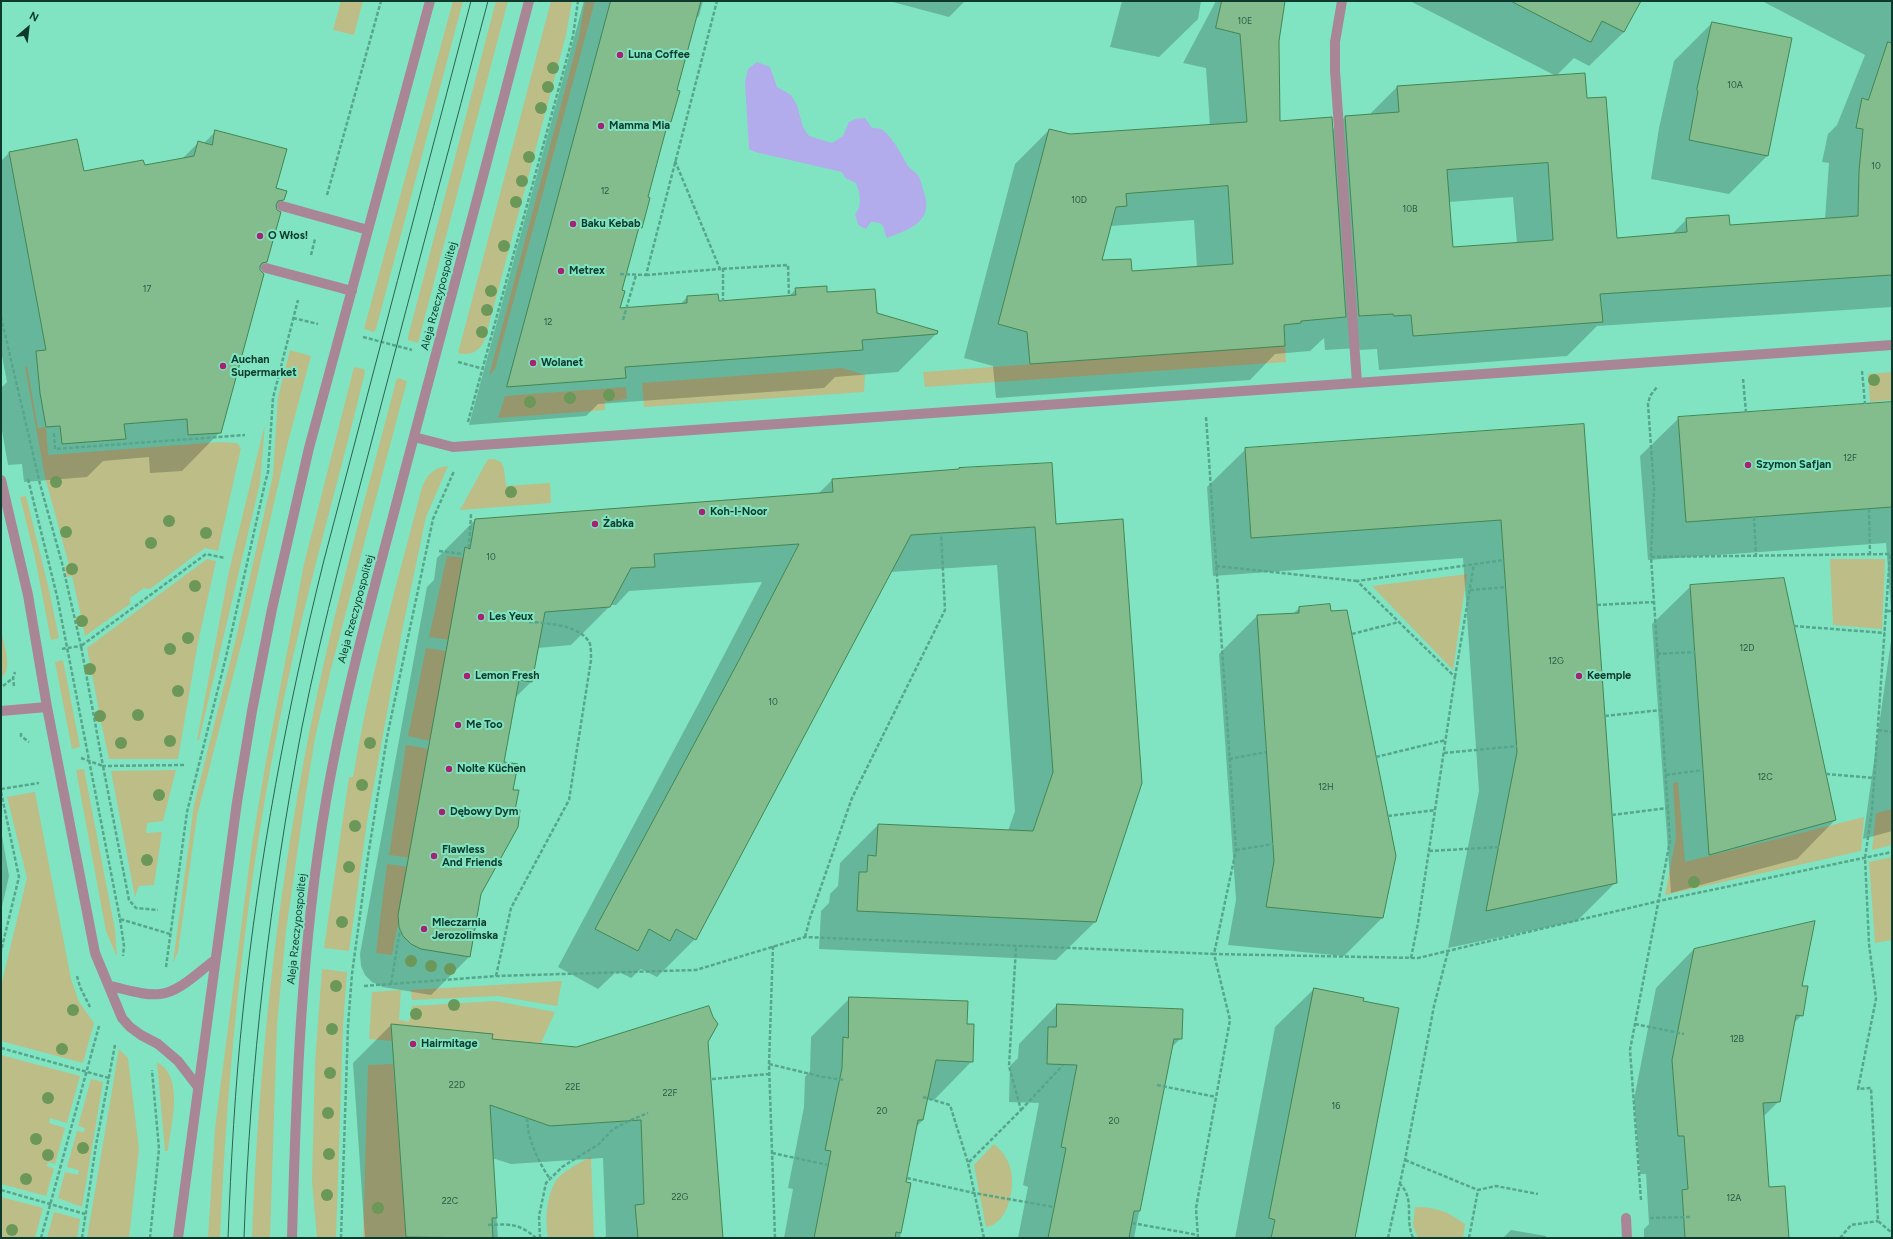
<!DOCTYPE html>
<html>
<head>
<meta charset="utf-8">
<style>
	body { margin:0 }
	#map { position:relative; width:1893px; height:1239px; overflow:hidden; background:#80e4c2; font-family:Figtree,sans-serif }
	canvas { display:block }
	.frame { position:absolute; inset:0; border:2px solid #0d3a2c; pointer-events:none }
	.north { position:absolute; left:8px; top:8px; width:40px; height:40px; -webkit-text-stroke:3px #80e4c2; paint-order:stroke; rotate:28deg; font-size:11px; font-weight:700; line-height:16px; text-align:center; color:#0d3a2c }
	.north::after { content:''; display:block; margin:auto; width:14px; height:18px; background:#0d3a2c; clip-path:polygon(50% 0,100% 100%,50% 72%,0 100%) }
</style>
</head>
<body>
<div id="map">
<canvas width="1893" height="1239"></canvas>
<div class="frame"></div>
<div class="north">N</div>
</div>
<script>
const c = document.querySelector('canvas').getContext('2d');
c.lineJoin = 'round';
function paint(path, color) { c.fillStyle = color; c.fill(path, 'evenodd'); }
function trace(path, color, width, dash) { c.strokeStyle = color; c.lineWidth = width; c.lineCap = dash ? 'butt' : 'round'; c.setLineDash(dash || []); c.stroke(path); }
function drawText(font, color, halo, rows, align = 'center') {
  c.font = font + ' Figtree,sans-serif'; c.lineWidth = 4; c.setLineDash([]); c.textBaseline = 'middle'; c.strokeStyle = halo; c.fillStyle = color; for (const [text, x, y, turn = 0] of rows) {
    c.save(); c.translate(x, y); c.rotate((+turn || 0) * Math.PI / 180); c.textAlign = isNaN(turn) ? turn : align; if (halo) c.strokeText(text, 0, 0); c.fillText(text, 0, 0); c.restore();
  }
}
paint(new Path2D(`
	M 341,1 L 363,1 L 354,35 L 333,30 Z
	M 453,1 L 463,1 L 376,329 L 374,332 L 364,329 Z
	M 496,1 L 508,1 L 418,343 L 408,340 L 408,337 Z
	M 551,1 L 572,1 L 566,35 L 485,339 C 480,352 470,356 458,353 Z
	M 585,1 L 595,1 L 495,369 L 489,376 L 579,37 Z
	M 1285,346 L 1286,362 L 925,387 L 923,372 Z
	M 290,350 L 311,356 L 288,442 L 244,634 L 197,816 L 178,952 L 173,963 L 194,805 L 237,634 L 273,475 L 278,397 Z
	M 27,366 L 38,428 L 46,427 L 48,455 L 219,442 L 237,443 L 241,448 L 218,551 L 205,548 L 150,589 L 144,588 L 130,598 L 130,604 L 85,636 L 83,627 L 78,627 L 75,617 L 81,616 L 72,576 L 67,577 L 64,567 L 69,565 L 45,477 L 25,367 Z
	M 354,367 L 364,369 L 365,372 C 339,481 307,588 284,698 C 247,877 228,1056 220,1238 L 208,1238 L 215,1128 L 252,844 L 266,761 L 304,564 Z
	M 842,368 L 865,375 L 864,392 L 644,407 L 642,383 Z
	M 1892,372 L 1892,400 L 1870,402 L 1868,374 Z
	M 398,378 L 407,381 L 331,669 L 315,738 L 304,806 L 286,931 L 277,1025 L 270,1238 L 252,1238 C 259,1055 279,874 317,695 C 339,589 369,486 396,381 Z
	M 626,387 L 627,399 L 605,402 L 605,410 L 498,418 L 505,396 Z
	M 265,424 L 260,483 L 199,740 L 197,740 L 229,571 Z
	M 488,459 L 494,459 L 501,462 L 504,469 L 506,486 L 550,483 L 551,503 L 460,510 Z
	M 448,466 L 426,517 L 402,631 L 367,822 L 349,951 L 324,948 L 349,777 L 353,777 C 369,679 397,584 422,487 C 427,475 434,467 448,466 Z
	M 26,496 L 49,590 L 59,638 L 51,640 L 35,558 L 20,497 Z
	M 447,556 L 464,558 L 449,640 L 429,637 Z
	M 207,559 L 216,561 L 198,642 L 178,759 L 109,759 L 101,722 L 96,722 L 94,712 L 99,711 L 92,674 L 87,675 L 85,665 L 90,664 L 87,648 Z
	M 1830,559 L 1885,559 L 1882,629 L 1833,625 Z
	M 1467,574 L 1453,670 L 1372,586 Z
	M 1,629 C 3,643 14,669 1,678 Z
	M 426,648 L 447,651 L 431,741 L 408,736 Z
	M 63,660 L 80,747 L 72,749 L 55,662 Z
	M 406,745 L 429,749 L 410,858 L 389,855 Z
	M 84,769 L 115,930 L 117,957 L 106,931 L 76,770 Z
	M 176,770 L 163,821 L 147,823 L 146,833 L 162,832 L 154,885 L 139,886 L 135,897 L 111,771 Z
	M 1678,782 L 1685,862 L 1864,817 L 1861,851 L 1665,895 L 1676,837 L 1673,783 Z
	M 35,792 L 71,979 L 79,1002 L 94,1023 L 83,1063 L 1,1041 L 1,986 L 27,878 L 7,797 Z
	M 1892,809 L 1892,845 L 1872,850 L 1876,813 Z
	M 1892,857 L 1892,940 L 1875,943 L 1869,862 Z
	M 387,864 L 409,867 L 392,955 L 376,953 Z
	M 322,969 L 347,972 L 343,1025 L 336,1238 L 317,1238 L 312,1181 L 315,1063 Z
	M 562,981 L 557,1006 L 498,996 L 412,1000 L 411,990 Z
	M 401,990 L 399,1020 L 409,1022 L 412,1006 L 495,1001 L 555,1012 L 541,1043 L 492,1039 L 492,1034 L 391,1024 L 392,1041 L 369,1039 L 372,992 Z
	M 119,1049 L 128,1058 L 139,1149 L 129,1238 L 87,1238 Z
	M 1,1055 L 80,1076 L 67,1123 L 50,1118 L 49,1123 L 65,1128 L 55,1164 L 48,1162 L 47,1166 L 54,1169 L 46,1196 L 1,1184 Z
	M 157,1062 C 185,1077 171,1125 168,1151 L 165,1151 Z
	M 393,1064 L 406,1238 L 363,1238 L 368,1065 Z
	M 91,1079 L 103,1082 L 82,1207 L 58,1198 L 65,1172 L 78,1175 L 79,1170 L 67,1167 L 77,1131 L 84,1132 L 85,1128 L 78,1126 Z
	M 994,1144 C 1002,1151 1007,1157 1010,1167 C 1016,1185 1009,1224 986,1227 L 974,1165 Z
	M 591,1157 L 594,1238 L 548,1238 C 545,1220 546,1199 555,1182 C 561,1172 581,1162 591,1157 Z
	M 1,1197 L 43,1208 L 35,1238 L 1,1238 Z
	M 1415,1207 C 1437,1207 1448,1212 1465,1224 L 1463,1238 L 1418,1238 L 1413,1226 Z
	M 54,1212 L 80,1219 L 77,1238 L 47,1238 Z`), '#bcbd87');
paint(new Path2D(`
	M 757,62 L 770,67 L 777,87 L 791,95 L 797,105 L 803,127 L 809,136 L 832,143 L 843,136 L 849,122 L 855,119 L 865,118 L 872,128 C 874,128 879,128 881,129 C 892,135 902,156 908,166 C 911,170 915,171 917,174 C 921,178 922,187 924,192 C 934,222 910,229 887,238 C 882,227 886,222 871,222 L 866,229 L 858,225 L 855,214 C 863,206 860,193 856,183 L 845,178 L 842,172 L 755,152 L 749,149 L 745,82 L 748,69 Z`), '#b3acec');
paint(new Path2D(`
	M 584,1 L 703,1 L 699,16 L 695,19 L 676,91 L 670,122 L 666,126 L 646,197 L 641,227 L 636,232 L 620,291 L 619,309 L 680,305 L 687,297 L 718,302 L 788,297 L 796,289 L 827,294 L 876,314 L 936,334 L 898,372 L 835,377 L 824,388 L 598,404 L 586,416 L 469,425 Z
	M 889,1 L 965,1 L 949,17 Z
	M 1122,1 L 1201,1 L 1198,19 L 1159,57 L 1110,47 Z
	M 1216,1 L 1284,1 L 1278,41 L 1279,122 L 1332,130 L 1345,117 L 1369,115 L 1397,87 L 1556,76 L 1410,1 L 1640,1 L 1624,32 L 1589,66 L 1574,58 L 1556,76 L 1586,99 L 1616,239 L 1671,235 L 1687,219 L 1729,226 L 1825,219 L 1829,163 L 1822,162 L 1828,134 L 1837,125 L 1865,55 L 1762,1 L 1892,1 L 1892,307 L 1597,326 L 1567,356 L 1379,370 L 1377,349 L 1360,350 L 1359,348 L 1325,350 L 1324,338 L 1310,351 L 1275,354 L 1250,380 L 996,398 L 993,366 L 964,358 L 1015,164 L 1049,130 L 1070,135 L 1210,126 L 1206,68 L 1183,63 ZM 1513,197 L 1517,244 L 1452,249 L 1449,202 ZM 1194,220 L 1197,267 L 1131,272 L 1101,262 L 1110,226 Z
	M 1712,23 L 1767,156 L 1729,194 L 1651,179 L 1659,128 L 1674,61 Z
	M 216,131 L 275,189 L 283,199 L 275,207 L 266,261 L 259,269 L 220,432 L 182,471 L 150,473 L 149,457 L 103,461 L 87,477 L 24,482 L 22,464 L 8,465 L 1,425 L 1,388 L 7,382 L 1,351 L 1,161 L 9,153 L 77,140 L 83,172 L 144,167 L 181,160 L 199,142 L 204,143 Z
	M 1892,403 L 1892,622 L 1886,543 L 1648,560 L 1640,456 L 1679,418 Z
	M 1583,425 L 1616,882 L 1577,921 L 1448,948 L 1479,791 L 1463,558 L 1213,576 L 1207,487 L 1246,449 Z
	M 958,471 L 1056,525 L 1095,922 L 1056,960 L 819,949 L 821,911 L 829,903 L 830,894 L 838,886 L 840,863 L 878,825 L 1008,831 L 1015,811 L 997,565 L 890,572 L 695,939 L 657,977 L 641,969 L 631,978 L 617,971 L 598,989 L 558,967 L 700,701 L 762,582 L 629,591 L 616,605 L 611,605 L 571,645 L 538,648 L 531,682 L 514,699 L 502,763 L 512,790 L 480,894 L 469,957 L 431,995 L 383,987 L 372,982 L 365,975 L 361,966 L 360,954 L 427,587 L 434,580 L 437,558 L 475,520 L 818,494 L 832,480 Z
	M 1691,586 L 1835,820 L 1797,859 L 1671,893 L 1652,624 Z
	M 1299,608 L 1395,856 L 1382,918 L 1344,956 L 1228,945 L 1236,900 L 1219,654 L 1257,616 L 1293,614 Z
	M 1892,634 L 1892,831 L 1863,839 Z
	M 1,830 L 9,876 L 1,911 Z
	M 1892,948 L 1892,967 L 1891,949 Z
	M 1694,949 L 1801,987 L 1802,1015 L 1794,1023 L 1779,1101 L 1763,1117 L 1768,1188 L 1788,1238 L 1644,1238 L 1644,1229 L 1649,1224 L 1646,1174 L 1640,1174 L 1634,1099 L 1656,988 Z
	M 1314,989 L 1354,1238 L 1235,1238 L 1275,1027 Z
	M 850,998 L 966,1025 L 972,1061 L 934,1100 L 927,1099 L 923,1120 L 916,1127 L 905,1183 L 910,1184 L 900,1238 L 784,1238 L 793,1189 L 788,1188 L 804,1107 L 805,1077 L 810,1071 L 811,1037 Z
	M 1057,1005 L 1182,1010 L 1181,1038 L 1171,1048 L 1134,1238 L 1018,1238 L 1028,1187 L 1023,1185 L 1039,1103 L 1009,1102 L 1010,1066 L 1018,1058 L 1019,1044 Z
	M 391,1025 L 491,1040 L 576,1048 L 707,1042 L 722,1238 L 604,1238 L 606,1236 L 603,1158 L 511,1164 L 492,1158 L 498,1238 L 365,1238 L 353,1063 Z
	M 1511,1230 L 1546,1236 L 1546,1238 L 1503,1238 Z`), '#0003');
const building = new Path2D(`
	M 611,1 L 701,1 L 677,90 L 680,91 L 671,122 L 668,122 L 648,197 L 650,198 L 642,228 L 639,227 L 622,290 L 625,291 L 620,308 L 687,303 L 687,296 L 718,294 L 719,301 L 796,295 L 795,288 L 827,286 L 827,292 L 875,289 L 877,313 L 938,331 L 937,334 L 862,340 L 863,350 L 625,367 L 626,378 L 507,387 Z
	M 1222,1 L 1285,1 L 1279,41 L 1280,121 L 1332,117 L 1346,317 L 1301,321 L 1301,323 L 1284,325 L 1285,346 L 1030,364 L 1027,332 L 998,324 L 1049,129 L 1070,134 L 1247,122 L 1240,34 L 1216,28 ZM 1228,186 L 1233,264 L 1132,271 L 1131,259 L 1102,260 L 1116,207 L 1127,206 L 1126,194 Z
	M 1511,1 L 1641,1 L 1624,32 L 1602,21 L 1591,42 Z
	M 1712,22 L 1792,38 L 1768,156 L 1689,140 L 1698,91 L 1697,90 Z
	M 1888,42 L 1892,43 L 1892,275 L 1600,294 L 1603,322 L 1413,336 L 1411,315 L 1394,316 L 1393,314 L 1359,316 L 1345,116 L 1399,112 L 1397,86 L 1585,73 L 1587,98 L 1606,97 L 1617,238 L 1687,232 L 1686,218 L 1729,215 L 1730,225 L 1858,216 L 1859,171 L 1863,129 L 1856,128 L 1862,98 L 1868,100 ZM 1548,163 L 1553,240 L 1453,247 L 1447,170 Z
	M 215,130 L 287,149 L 276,188 L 287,191 L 284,200 L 278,201 L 276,205 L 277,210 L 281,212 L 267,262 L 262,263 L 260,266 L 260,270 L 264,274 L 221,433 L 188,435 L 187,419 L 124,424 L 126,439 L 62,444 L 60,426 L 46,427 L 40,393 L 36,351 L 46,350 L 9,152 L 77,139 L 84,171 L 143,160 L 145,165 L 194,156 L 198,141 L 212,145 Z
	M 1892,402 L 1892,507 L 1686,522 L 1678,417 Z
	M 1584,424 L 1617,883 L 1486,911 L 1517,752 L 1501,520 L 1251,538 L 1245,448 Z
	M 1052,463 L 1056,524 L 1123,519 L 1142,783 L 1096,922 L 857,911 L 859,872 L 867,872 L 868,855 L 876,856 L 878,824 L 1033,831 L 1053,772 L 1035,527 L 911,535 L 696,940 L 676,929 L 670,941 L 649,929 L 638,951 L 595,929 L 738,662 L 799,544 L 654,554 L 655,567 L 631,568 L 610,607 L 545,612 L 532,682 L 519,680 L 504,762 L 518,764 L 513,790 L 519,790 L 515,810 L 520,810 L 518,827 L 481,894 L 470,957 L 421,949 L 411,944 L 403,936 L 399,927 L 398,915 L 465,547 L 470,549 L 475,519 L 833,492 L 832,479 L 959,469 L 959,468 Z
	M 1784,578 L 1836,820 L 1709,855 L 1690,585 Z
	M 1330,604 L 1331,611 L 1347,610 L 1396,856 L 1383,918 L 1266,907 L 1274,861 L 1257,615 L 1299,613 L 1299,607 Z
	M 1815,921 L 1802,986 L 1808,986 L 1803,1016 L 1796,1015 L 1780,1102 L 1763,1103 L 1769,1187 L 1785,1186 L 1789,1238 L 1685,1238 L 1682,1190 L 1688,1189 L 1684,1136 L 1678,1136 L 1672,1060 L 1694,949 Z
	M 1314,988 L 1364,998 L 1363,1001 L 1399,1008 L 1355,1238 L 1271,1238 L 1275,1220 L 1269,1218 Z
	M 849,997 L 968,1001 L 967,1024 L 974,1024 L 973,1062 L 936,1060 L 923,1120 L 918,1120 L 906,1182 L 911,1183 L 901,1233 L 896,1232 L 895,1238 L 814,1238 L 831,1151 L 825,1150 L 842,1068 L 843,1037 L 848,1038 Z
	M 1057,1004 L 1183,1009 L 1182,1039 L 1174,1039 L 1140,1211 L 1134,1211 L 1129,1238 L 1048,1238 L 1066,1148 L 1061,1147 L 1077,1065 L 1047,1064 L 1048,1027 L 1056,1027 Z
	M 709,1006 L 713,1017 L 718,1024 L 708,1042 L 723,1238 L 638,1238 L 635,1205 L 644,1204 L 641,1120 L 550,1126 L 490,1105 L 497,1218 L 492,1218 L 493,1238 L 406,1237 L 391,1024 L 493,1034 L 492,1039 L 576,1047 Z`);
paint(building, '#83bc8d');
trace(building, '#428651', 1);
trace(new Path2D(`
	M 675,161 L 720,269 L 788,265 L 789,296
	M 327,195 L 381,1
	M 311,255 L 315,239
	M 723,268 L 723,301
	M 620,274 L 646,275 L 717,1
	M 646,275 L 720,269
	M 1,317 L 40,484 L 62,563 L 81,646 L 61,649
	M 293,318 L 318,324
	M 623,320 L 636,275
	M 363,337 L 412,350
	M 458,362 L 484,369
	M 1862,371 L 1865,404
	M 1743,379 L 1746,412
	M 468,422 L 573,36 L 578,1
	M 54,433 L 55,449 L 245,435
	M 28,479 L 57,596 L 120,919 L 170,934
	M 1869,509 L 1870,555
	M 1754,517 L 1756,555
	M 469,548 L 471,514
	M 439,551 L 463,554
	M 1651,557 L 1890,554 L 1872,810 L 1865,858 L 1869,944 L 1876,999 L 1858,1089 L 1871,1088 L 1878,1221 L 1892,1233
	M 1216,566 L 1357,581
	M 1470,590 L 1506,587
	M 1597,605 L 1654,602
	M 1887,611 L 1892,611
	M 1794,626 L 1885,633
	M 1352,634 L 1399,622
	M 1657,654 L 1695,652
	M 1455,677 L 1474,564
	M 3,686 L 13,678
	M 14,686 L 13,678 L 15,672
	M 1605,716 L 1661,710
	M 1878,730 L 1892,732
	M 21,733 L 21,736 L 29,742
	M 1444,753 L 1517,746
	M 1376,757 L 1446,740
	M 81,758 L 103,766 L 129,900 L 136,908 L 158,910
	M 1229,759 L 1266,752
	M 184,765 L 103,766 L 81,646 L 206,554 L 225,558
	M 1826,774 L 1874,778
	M 1666,775 L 1703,770
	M 1,789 L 39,783
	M 1,792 L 19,877 L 1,951
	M 1612,815 L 1668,808
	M 1388,816 L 1435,810
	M 1236,850 L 1273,844
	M 1429,851 L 1499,847
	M 120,919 L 124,946 L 123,956
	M 805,937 L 810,918 L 852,798 L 945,610 L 941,533
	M 773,946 L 769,1064 L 775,1238
	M 1411,958 L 1418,923 L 1455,677 L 1357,581 L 1504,560
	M 166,967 L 187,812 L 226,657 L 265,483 L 268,472 L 273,398 L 298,300
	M 77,976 L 80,987 L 90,1007
	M 496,976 L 511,908 L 569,800 L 591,660 C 591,655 591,648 590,644 C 582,625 547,623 529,622
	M 391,984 L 400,930
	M 364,986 L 496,976 L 696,970 L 805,937 L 1214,954 L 1236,850 L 1206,417
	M 1635,1024 L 1684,1034
	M 1,1048 L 109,1078
	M 769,1064 L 823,1077 L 845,1080
	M 712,1079 L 769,1074
	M 1157,1085 L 1216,1097
	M 923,1097 L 950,1105 L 968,1163
	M 1021,1110 L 1063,1065
	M 527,1118 C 528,1141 538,1161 550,1179
	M 772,1153 L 828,1165
	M 1405,1160 L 1478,1190 L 1496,1186 L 1538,1194
	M 907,1178 L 974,1193 L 1054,1207
	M 1399,1183 C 1416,1199 1404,1217 1413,1238
	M 1,1190 L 85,1214
	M 1641,1200 L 1630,1050 L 1670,841 L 1651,557 L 1654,489 L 1648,404 L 1650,396 L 1657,387
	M 1650,1218 L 1690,1217
	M 1132,1223 L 1198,1235
	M 488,1225 C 510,1224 519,1223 536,1238
	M 41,1238 L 99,1026
	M 82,1238 L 96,1145 L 115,1045
	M 150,1238 L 159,1149 L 152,1070
	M 341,1238 L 348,1026 L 352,974 L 368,856 L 387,737 L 433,519 L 454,471
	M 540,1238 L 539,1216 L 546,1183 L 562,1167 L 599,1144 L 613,1129 L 633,1119 L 648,1113
	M 984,1238 L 968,1163 L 1021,1110 L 1009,1066 L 1016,947
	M 1198,1238 L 1196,1208 L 1230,1020 L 1214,954 L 1418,958 L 1659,901 L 1892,852
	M 1388,1238 L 1405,1160 L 1434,1006 L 1448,951
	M 1469,1238 L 1478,1190
	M 1840,1238 L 1851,1225 L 1878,1221`), '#56a68c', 2.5, [4, 2]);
trace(new Path2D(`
	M 1342,1 L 1335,42 L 1335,71 L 1357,383
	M 282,206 L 368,230
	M 266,268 L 352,291
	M 414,437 L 453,447 L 1892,345
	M 1,480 L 28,595 L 47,707 L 95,953 L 122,1018 L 130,1027 L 141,1035 L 158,1044 L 178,1061 L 198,1087
	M 1,711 L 47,707
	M 110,986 C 125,989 144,996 160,994 C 180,992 199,971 215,960
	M 1626,1218 L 1627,1238
	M 178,1238 L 237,802 L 252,711 L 272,609 L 309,448 L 430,1
	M 292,1238 C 296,1092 301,946 326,801 C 345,690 376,583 404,474 C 446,316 488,159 529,1`), '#a98696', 10);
trace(new Path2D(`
	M 228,1238 C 231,1162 235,1087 243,1011 C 259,859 287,709 324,560 L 471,1
	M 244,1238 C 250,1066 270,896 302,727 C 323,621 352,517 379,413 C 415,275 452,138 488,1`), '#296351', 1);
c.fillStyle = '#6b9758';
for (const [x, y] of [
	[553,68],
	[548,87],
	[541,108],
	[529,157],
	[522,181],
	[516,202],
	[504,246],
	[491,291],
	[487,310],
	[482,332],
	[1874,380],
	[609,395],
	[570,398],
	[530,402],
	[56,482],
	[511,492],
	[169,521],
	[66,532],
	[206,533],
	[151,543],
	[72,569],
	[195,586],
	[82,621],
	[188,638],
	[170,649],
	[90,669],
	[178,691],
	[138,715],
	[100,716],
	[170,741],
	[121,743],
	[370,743],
	[362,785],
	[159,795],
	[355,826],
	[147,860],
	[349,867],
	[1694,882],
	[342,922],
	[411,961],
	[431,966],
	[450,969],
	[336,986],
	[454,1005],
	[73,1010],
	[416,1014],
	[332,1029],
	[62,1049],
	[330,1073],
	[48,1098],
	[328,1113],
	[36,1139],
	[83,1148],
	[329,1154],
	[48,1155],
	[26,1179],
	[327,1195],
	[378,1208],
	[12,1230]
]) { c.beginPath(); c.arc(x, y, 6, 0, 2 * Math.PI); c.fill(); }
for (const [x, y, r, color] of [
	[620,55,4,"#a52372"],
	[601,126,4,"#a52372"],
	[573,224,4,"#a52372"],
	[260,236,4,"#a52372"],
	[561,271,4,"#a52372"],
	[533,363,4,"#a52372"],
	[223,366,4,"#a52372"],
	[1748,465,4,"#a52372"],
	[702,512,4,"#a52372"],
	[595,524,4,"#a52372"],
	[481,617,4,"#a52372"],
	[467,676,4,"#a52372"],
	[1579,676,4,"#a52372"],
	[458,725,4,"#a52372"],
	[449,769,4,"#a52372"],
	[442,812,4,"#a52372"],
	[434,856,4,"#a52372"],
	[424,929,4,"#a52372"],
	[413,1044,4,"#a52372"]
]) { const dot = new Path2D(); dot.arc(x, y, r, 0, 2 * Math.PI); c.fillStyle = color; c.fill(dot); trace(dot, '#80e4c2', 1.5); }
drawText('9px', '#2a5a44', null, [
	["10E",1245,21],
	["10A",1735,85],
	["10",1876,166],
	["12",605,191],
	["10D",1079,200],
	["10B",1410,209],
	["17",147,289],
	["12",548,322],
	["12F",1850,458],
	["10",491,557],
	["12D",1747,648],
	["12G",1556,661],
	["10",773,702],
	["12C",1765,777],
	["12H",1326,787],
	["12B",1737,1039],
	["22D",457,1085],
	["22E",573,1087],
	["22F",670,1093],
	["16",1336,1106],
	["20",882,1111],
	["20",1114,1121],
	["22G",680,1197],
	["12A",1734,1198],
	["22C",450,1201]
]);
drawText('bold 11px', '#0d3a2c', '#80e4c2', [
	["Luna Coffee",628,55],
	["Mamma Mia",609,126],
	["Baku Kebab",581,224],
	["O Włos!",268,236],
	["Metrex",569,271],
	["Auchan",231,360],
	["Supermarket",231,373],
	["Wolanet",541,363],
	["Szymon Safjan",1756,465],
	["Koh-I-Noor",710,512],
	["Żabka",603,524],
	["Les Yeux",489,617],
	["Lemon Fresh",475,676],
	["Keemple",1587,676],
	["Me Too",466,725],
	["Nolte Küchen",457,769],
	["Dębowy Dym",450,812],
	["Flawless",442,850],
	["And Friends",442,863],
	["Mleczarnia",432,923],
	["Jerozolimska",432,936],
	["Hairmitage",421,1044]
], 'left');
drawText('11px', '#0d3a2c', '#80e4c2', [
	["Aleja Rzeczypospolitej",439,296,-75],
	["Aleja Rzeczypospolitej",356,609,-75],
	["Aleja Rzeczypospolitej",297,929,-84]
]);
</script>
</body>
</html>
